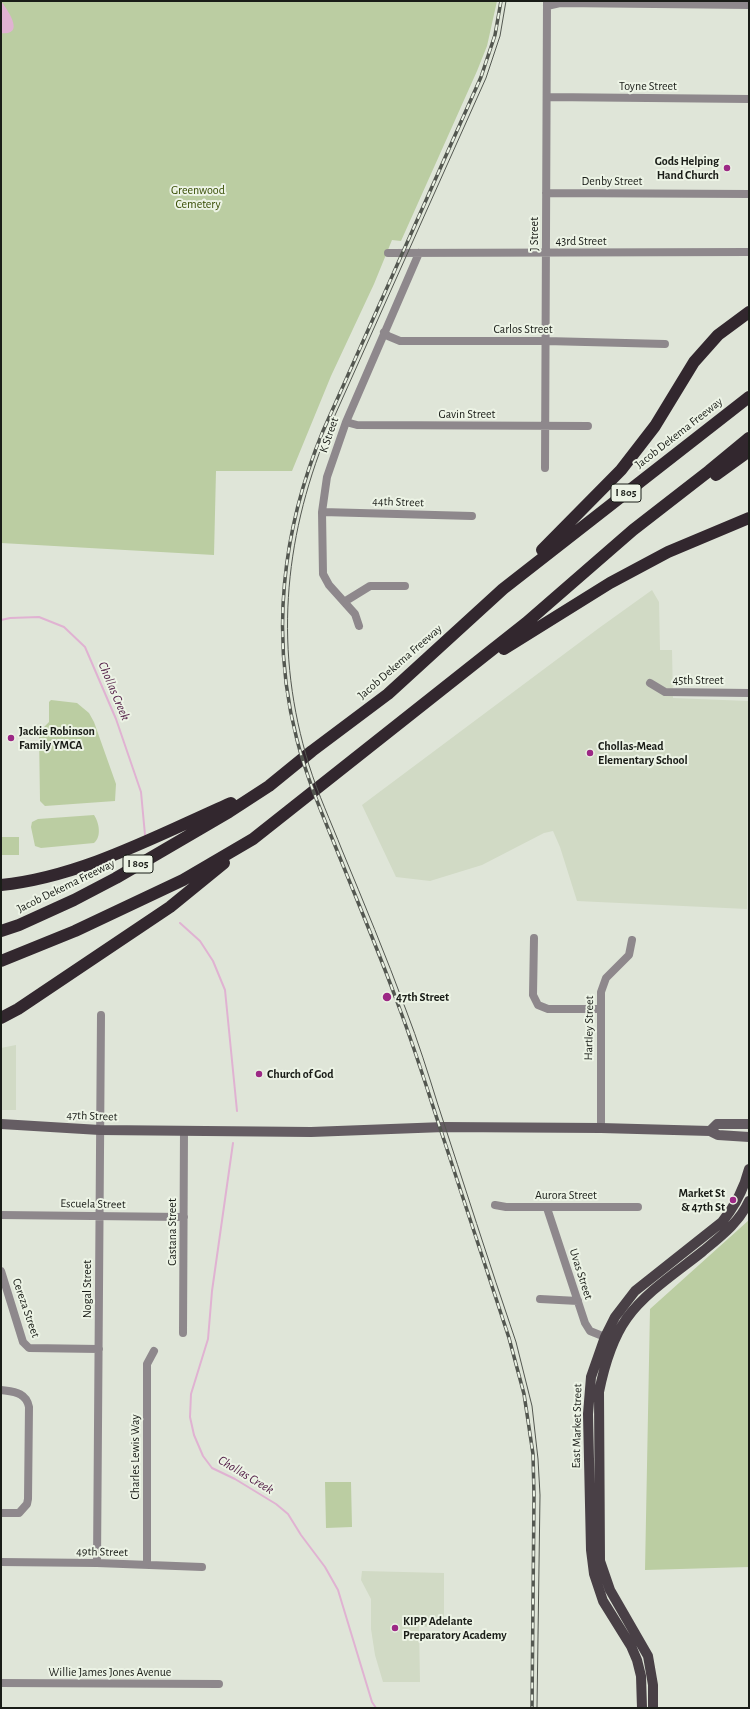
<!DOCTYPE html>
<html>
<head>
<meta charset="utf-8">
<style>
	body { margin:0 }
	#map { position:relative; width:750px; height:1709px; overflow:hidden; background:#dfe5d8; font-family:"Alegreya Sans",sans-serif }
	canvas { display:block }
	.frame { position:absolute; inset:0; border:2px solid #191c17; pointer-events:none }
</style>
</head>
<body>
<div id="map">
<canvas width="750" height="1709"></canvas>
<div class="frame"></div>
</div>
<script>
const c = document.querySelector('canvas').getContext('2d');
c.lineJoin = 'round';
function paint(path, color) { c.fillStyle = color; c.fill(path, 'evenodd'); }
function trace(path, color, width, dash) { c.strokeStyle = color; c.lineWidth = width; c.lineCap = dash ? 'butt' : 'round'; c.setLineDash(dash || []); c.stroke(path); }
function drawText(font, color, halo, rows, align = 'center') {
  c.font = font + ' "Alegreya Sans",sans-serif'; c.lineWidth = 4; c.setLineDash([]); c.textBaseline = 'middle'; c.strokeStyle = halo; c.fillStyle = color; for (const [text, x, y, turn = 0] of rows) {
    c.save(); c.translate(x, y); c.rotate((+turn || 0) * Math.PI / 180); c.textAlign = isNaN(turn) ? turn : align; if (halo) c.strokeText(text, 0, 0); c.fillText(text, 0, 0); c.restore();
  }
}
paint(new Path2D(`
	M 652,590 L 659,602 L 660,650 L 672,650 L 673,698 L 748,701 L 747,909 L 577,901 L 560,847 L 553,831 L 544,833 L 482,865 L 430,881 L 396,877 L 362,805 L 599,628 Z
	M 16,1045 L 16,1110 L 1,1110 L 1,1048 Z
	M 362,1571 L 444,1573 L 444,1626 L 419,1627 L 420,1682 L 383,1682 L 375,1655 L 371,1629 L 371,1599 L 361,1580 Z`), '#d1dac5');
paint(new Path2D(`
	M 1,1 L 497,1 L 487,46 L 477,71 L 401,241 L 392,240 L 374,284 L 331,376 L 292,471 L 216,471 L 214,555 L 1,543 Z
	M 51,700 L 77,703 L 89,713 L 94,722 L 116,784 L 115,801 L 45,806 L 40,801 L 39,732 L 49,722 L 49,702 Z
	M 94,815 C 99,822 102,837 94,843 L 41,848 L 35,846 L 31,827 L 32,822 L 38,819 Z
	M 1,837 L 19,837 L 19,855 L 1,855 Z
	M 749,1220 L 749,1567 L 645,1570 L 650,1309 Z
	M 325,1482 L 351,1482 L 352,1527 L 326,1528 Z`), '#bbcda2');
paint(new Path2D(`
	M 1,1 C 6,8 27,36 1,33 Z`), '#e0b2d2');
trace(new Path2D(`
	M 1,620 L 10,618 L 39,617 L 64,627 L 85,647 L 116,719 L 141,792 L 145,835
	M 180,923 L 200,941 L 213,961 L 225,990 L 237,1111
	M 233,1143 L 212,1291 L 208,1339 L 191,1394 L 190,1417 L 194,1435 L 203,1456 L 212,1468 L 235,1479 L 276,1504 L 288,1514 L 301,1535 L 325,1567 L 338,1590 L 372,1702 L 376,1708`), '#e0b2d2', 2);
trace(new Path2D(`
	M 547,6 L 560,3 L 749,5
	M 547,97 L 749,99
	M 546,193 L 749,194
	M 388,253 L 749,252
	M 384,332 L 388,336 L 400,341 L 546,341 L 665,344
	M 346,422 L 357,425 L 588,426
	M 545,468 L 547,1
	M 322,512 L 472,516
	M 344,602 L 370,586 L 405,586
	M 359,626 L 355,614 L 329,585 L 323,574 L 322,512 L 327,477 L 346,422 L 419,253
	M 650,683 L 665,692 L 749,693
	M 534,938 L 533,995 L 538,1005 L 548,1009 L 600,1009
	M 601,1128 L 601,992 L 606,978 L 629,955 L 632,940
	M 495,1205 L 506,1207 L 638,1207
	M 547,1208 L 585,1323 L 590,1331 L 605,1337
	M 1,1215 L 184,1217
	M 1,1271 L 23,1342 L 29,1348 L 99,1349
	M 540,1299 L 578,1301
	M 183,1333 L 184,1130
	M 1,1390 C 14,1392 26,1392 29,1407 L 28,1499 L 27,1504 L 19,1513 L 1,1513
	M 1,1562 L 97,1563 L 202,1567
	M 97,1563 L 101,1015
	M 147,1565 L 147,1364 L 154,1351
	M 1,1683 L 219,1684`), '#8e888c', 8);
trace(new Path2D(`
	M 1,1124 L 100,1130 L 311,1132 L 444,1127 L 601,1128 L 710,1131 L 718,1135 L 749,1137
	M 710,1131 L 717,1124 L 749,1124`), '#655d63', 10);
trace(new Path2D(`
	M 642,1708 L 641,1676 L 637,1660 L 631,1646 L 603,1601 L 594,1574 L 591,1550 L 588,1414 L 591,1377 L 605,1337 L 615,1317 L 635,1291 L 722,1222 C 735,1206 744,1189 749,1169
	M 653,1708 L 653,1685 L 648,1656 L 610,1590 L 600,1561 L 599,1392 C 604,1367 612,1339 627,1318 C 646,1292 677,1272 702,1252 C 720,1237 739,1223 749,1201`), '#494046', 10);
trace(new Path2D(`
	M 716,475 L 749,451
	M 542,550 L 621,470 L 655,426 L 694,362 L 718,335 L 749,312
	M 504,649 L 610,583 L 668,552 L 749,518
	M 1,885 C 81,877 158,835 231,803
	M 1,931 L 19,925 L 74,900 L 116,878 L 229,812 L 269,786 L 312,751 L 388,694 L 503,589 L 749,397
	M 1,961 L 75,931 L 183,880 L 253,839 L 526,623 L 633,530 L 709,471 L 749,438
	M 1,1018 L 18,1009 L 170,907 L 224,863`), '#32272e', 12);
trace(new Path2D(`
	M 506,1 L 500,36 L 486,78 L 327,433 C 283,542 274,652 309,765 C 318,794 331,822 342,850 C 364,903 386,956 406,1010 C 418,1041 428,1073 438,1105 C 464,1184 489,1263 516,1342 L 532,1406 L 538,1459 L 540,1495 L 537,1708`), '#535750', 1);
const rail = new Path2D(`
	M 501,1 L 495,35 L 481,77 L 323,431 C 282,530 270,636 297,740 C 306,775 320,809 334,843 C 356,898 379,952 399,1007 C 416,1052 430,1098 445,1143 C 466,1208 488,1273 509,1338 L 524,1394 L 533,1454 L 534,1496 L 532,1708`);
trace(rail, '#535750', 3.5);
trace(rail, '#ecf3e5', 2, [6]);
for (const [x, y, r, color] of [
	[727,168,4,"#9c2885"],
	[11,738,4,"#9c2885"],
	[590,753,4,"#9c2885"],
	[387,997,5,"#9c2885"],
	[259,1074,4,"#9c2885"],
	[733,1200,4,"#9c2885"],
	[395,1628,4,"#9c2885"]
]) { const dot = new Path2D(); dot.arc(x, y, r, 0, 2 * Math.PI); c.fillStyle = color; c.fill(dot); trace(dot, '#ecf3e5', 1.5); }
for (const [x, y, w] of [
	[626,493,30],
	[138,864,30]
]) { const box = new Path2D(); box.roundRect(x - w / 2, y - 9, w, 18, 3); c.fillStyle = '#ecf3e5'; c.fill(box); trace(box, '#191c17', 1); }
drawText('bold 11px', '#191c17', null, [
	["I 805",626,493],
	["I 805",138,864]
]);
drawText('12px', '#191c17', '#ecf3e5', [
	["Toyne Street",648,86],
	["Denby Street",612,181],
	["J Street",534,234,-90],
	["43rd Street",581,241],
	["Carlos Street",523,329],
	["Gavin Street",467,414],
	["Jacob Dekema Freeway",679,433,-38],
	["K Street",329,435,-71],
	["44th Street",398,502,2],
	["Jacob Dekema Freeway",400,662,-41],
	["45th Street",698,680],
	["Jacob Dekema Freeway",66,886,-26],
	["Hartley Street",589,1028,-89],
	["47th Street",92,1116,2],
	["Aurora Street",566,1195],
	["Escuela Street",93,1204,1],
	["Castana Street",172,1232,-90],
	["Uvas Street",581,1274,72],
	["Nogal Street",87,1289,-90],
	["Cereza Street",26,1308,71],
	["East Market Street",577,1426,-89],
	["Charles Lewis Way",135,1457,-90],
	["49th Street",102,1552,1],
	["Willie James Jones Avenue",110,1672]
]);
drawText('bold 12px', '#191c17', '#ecf3e5', [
	["Gods Helping",719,161,"right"],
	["Hand Church",719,175,"right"],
	["Jackie Robinson",19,731],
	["Family YMCA",19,745],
	["Chollas-Mead",598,746],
	["Elementary School",598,760],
	["47th Street",396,997],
	["Church of God",267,1074],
	["Market St",725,1193,"right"],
	["& 47th St",725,1207,"right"],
	["KIPP Adelante",403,1621],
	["Preparatory Academy",403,1635]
], 'left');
drawText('12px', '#354b00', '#ecf3e5', [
	["Greenwood",198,190],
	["Cemetery",198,204]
]);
drawText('italic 13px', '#511b45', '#ecf3e5', [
	["Chollas Creek",114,691,67],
	["Chollas Creek",246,1475,31]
]);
</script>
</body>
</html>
